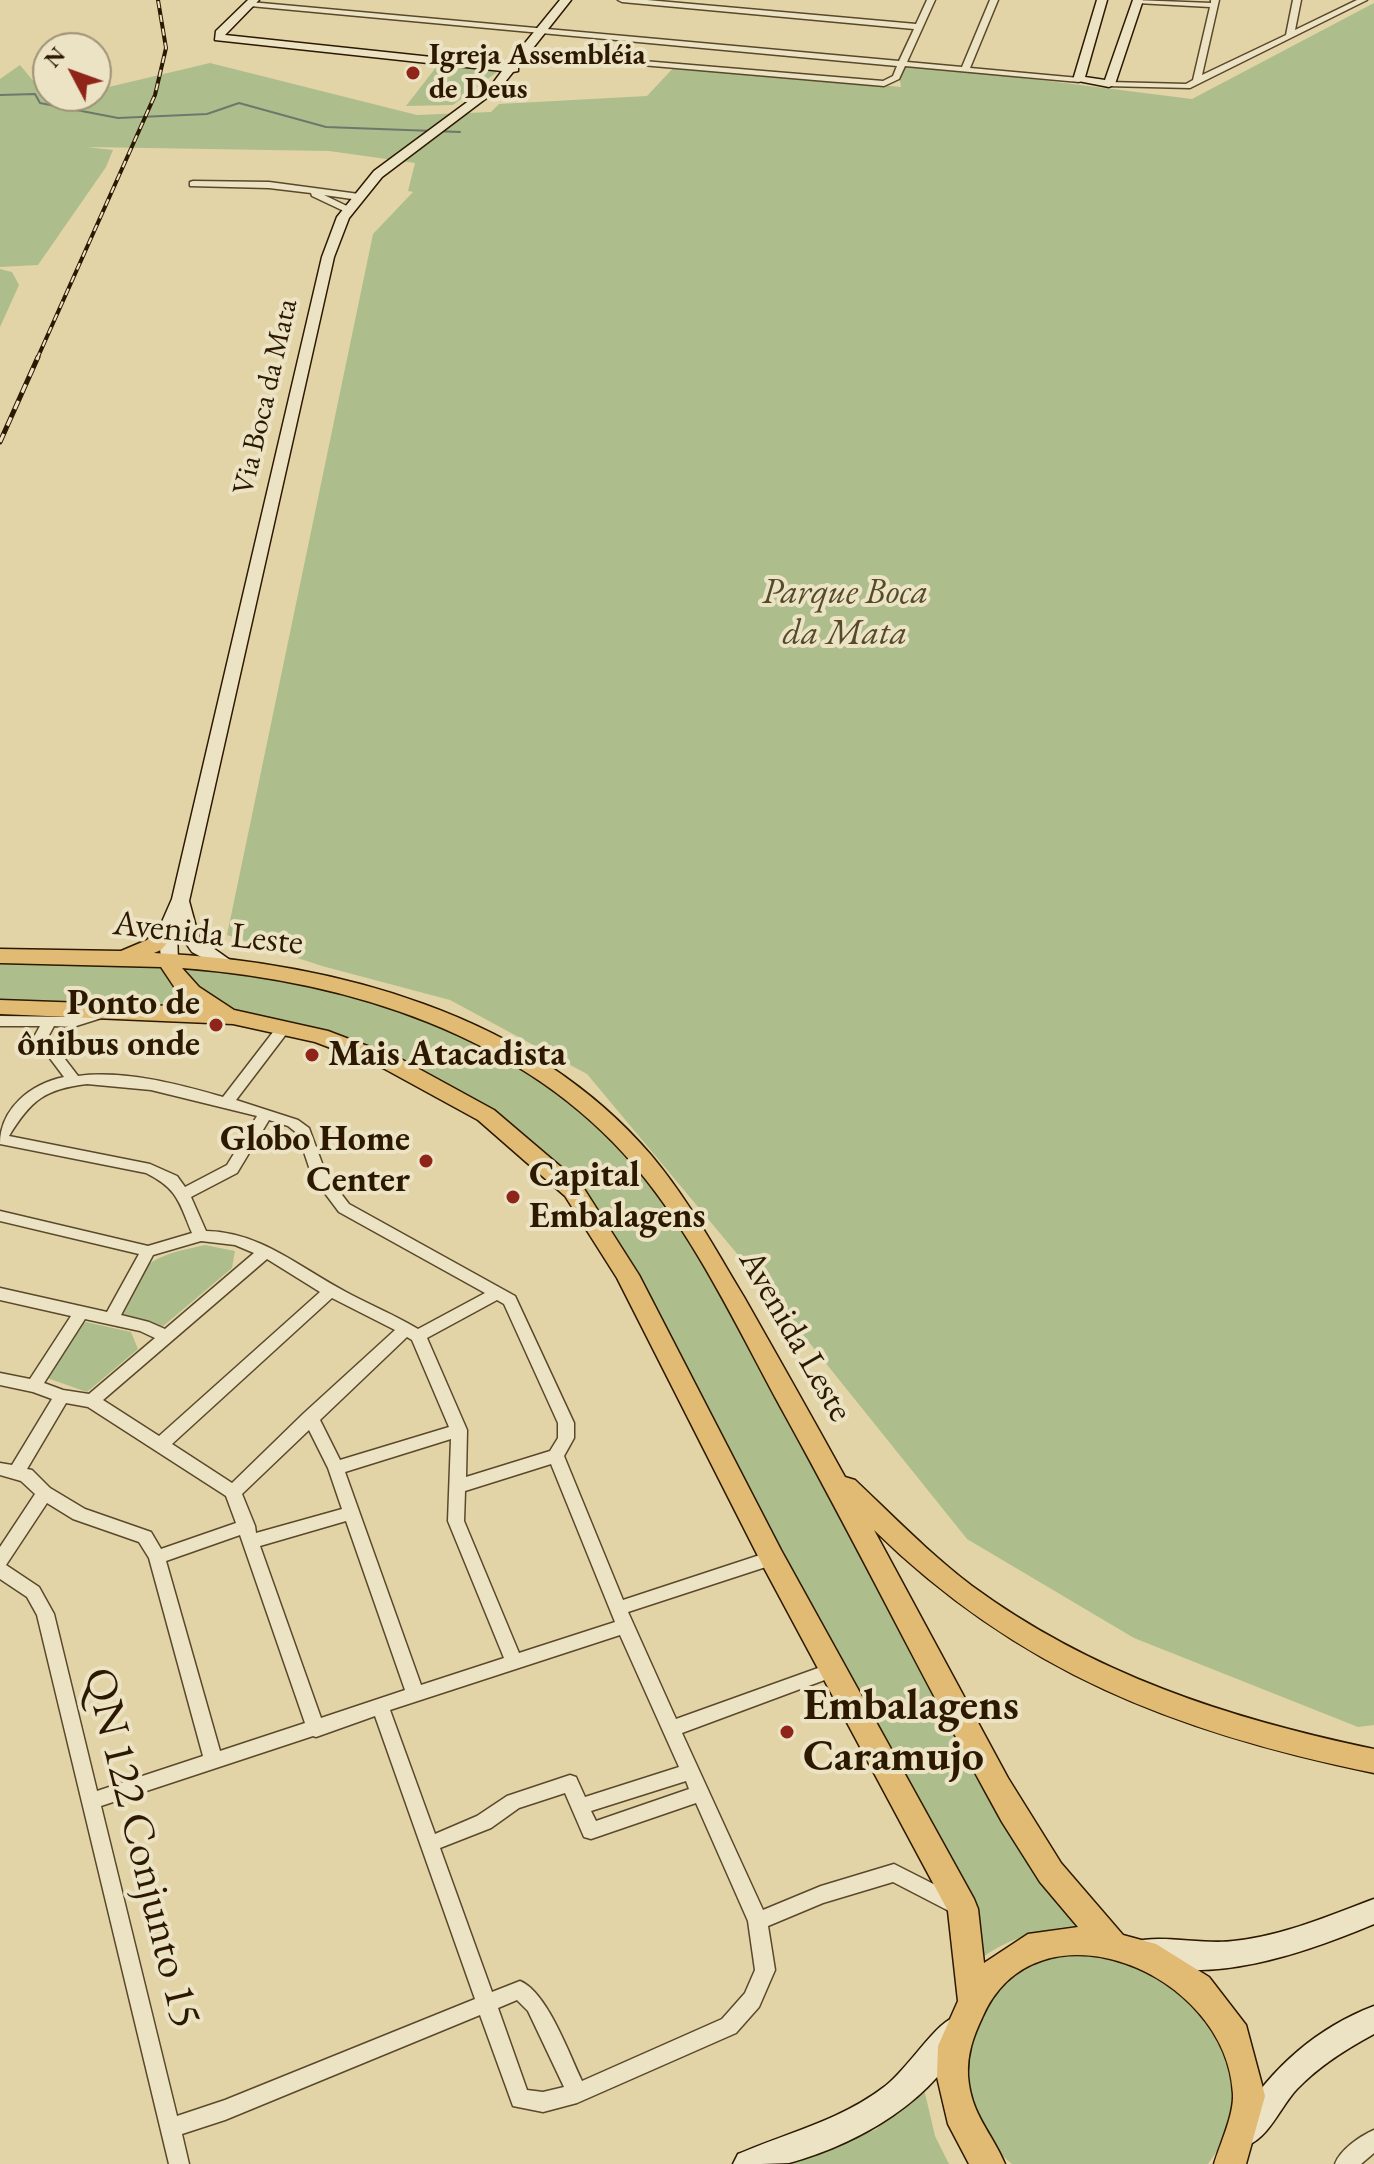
<!DOCTYPE html>
<html>
<head>
<meta charset="utf-8">
<style>
	body { margin:0 }
	#map { position:relative; width:1374px; height:2164px; overflow:hidden; background:#e2d4a6; font-family:"EB Garamond",serif }
	canvas { display:block }
	.north { position:absolute; left:32px; top:32px; width:80px; height:80px; box-sizing:border-box; background:#ece3c5; border:2px solid #a09276; border-radius:50%; rotate:311deg; font-size:22px; font-weight:700; line-height:32px; text-align:center; color:#2d1900 }
	.north::after { content:''; display:block; margin:auto; width:28px; height:36px; background:#8f2418; clip-path:polygon(50% 0,100% 100%,50% 72%,0 100%) }
</style>
</head>
<body>
<div id="map">
<canvas width="1374" height="2164"></canvas>
<div class="north">N</div>
</div>
<script>
const c = document.querySelector('canvas').getContext('2d');
c.lineJoin = 'round';
function paint(path, color) { c.fillStyle = color; c.fill(path, 'evenodd'); }
function trace(path, color, width, dash) { c.strokeStyle = color; c.lineWidth = width; c.lineCap = dash ? 'butt' : 'round'; c.setLineDash(dash || []); c.stroke(path); }
function drawText(font, color, halo, rows, align = 'center') {
  c.font = font + ' "EB Garamond",serif'; c.lineWidth = 8; c.setLineDash([]); c.textBaseline = 'middle'; c.strokeStyle = halo; c.fillStyle = color; for (const [text, x, y, turn = 0] of rows) {
    c.save(); c.translate(x, y); c.rotate((+turn || 0) * Math.PI / 180); c.textAlign = isNaN(turn) ? turn : align; if (halo) c.strokeText(text, 0, 0); c.fillText(text, 0, 0); c.restore();
  }
}
paint(new Path2D(`
	M 1374,3 L 1374,1725 L 1358,1727 L 1134,1638 L 967,1539 L 759,1280 L 587,1074 L 450,1000 L 322,966 L 227,935 L 373,234 L 413,192 L 408,191 L 415,163 L 329,151 L 87,147 L 113,150 L 106,167 L 38,265 L 0,267 L 0,79 L 20,65 L 50,101 L 96,96 L 96,90 L 210,63 L 417,115 L 491,112 L 499,104 L 647,96 L 676,65 L 901,87 L 897,62 L 1192,99 Z
	M 437,66 L 497,72 L 453,105 L 406,106 Z
	M 0,269 L 12,272 L 19,285 L 0,327 Z
	M 0,955 L 169,962 L 228,1021 L 0,1006 Z
	M 171,963 L 228,966 L 418,1008 L 600,1114 L 684,1218 L 1077,1925 C 1037,1931 1005,1938 974,1964 L 964,1932 L 628,1275 L 532,1144 L 352,1049 L 231,1021 Z
	M 205,1245 L 235,1251 L 232,1268 L 161,1328 L 121,1313 C 137,1260 155,1256 205,1245 Z
	M 86,1322 L 131,1332 L 138,1349 L 87,1392 L 47,1378 L 75,1328 Z
	M 1094,1952 C 1107,1955 1123,1957 1136,1962 C 1200,1987 1256,2068 1225,2137 C 1220,2147 1214,2155 1208,2164 L 1012,2164 C 955,2117 952,2013 1017,1972 C 1041,1957 1066,1955 1094,1952 Z
	M 924,2089 L 935,2136 L 949,2164 L 788,2164 L 875,2130 Z`), '#adbe8c');
trace(new Path2D(`
	M 0,95 L 35,94 L 40,103 L 118,118 L 207,114 L 239,103 L 326,127 L 460,132`), '#6f776c', 2);
const street = new Path2D(`
	M 618,0 L 647,0 L 916,24 L 927,0 L 935,0 L 907,62 L 962,67 L 990,0 L 998,0 L 970,68 L 1079,78 L 1083,80 L 1079,82 L 905,66 L 899,79 L 884,86 L 526,55 L 523,55 L 523,51 L 883,81 L 893,76 L 897,66 L 250,6 L 246,4 L 250,2 L 899,61 L 914,29 L 622,2 Z
	M 1134,0 L 1211,3 L 1211,0 L 1219,0 L 1202,75 L 1286,35 L 1293,0 L 1301,0 L 1295,30 L 1357,0 L 1367,0 L 1190,88 L 1106,86 L 1105,84 L 1109,82 L 1186,84 L 1193,80 L 1210,7 L 1137,3 Z
	M 193,181 L 269,182 L 359,194 L 363,197 L 359,200 L 324,195 L 351,208 L 351,212 L 348,213 L 312,196 L 311,193 L 269,188 L 190,186 L 190,182 Z
	M 106,1008 L 113,1012 L 111,1015 L 73,1027 L 54,1026 L 48,1037 L 78,1076 C 125,1070 178,1084 223,1097 L 280,1023 L 290,1023 L 292,1026 L 290,1029 L 236,1100 L 298,1120 L 309,1128 L 326,1174 L 349,1204 L 515,1296 L 574,1423 L 574,1438 L 564,1456 L 623,1600 L 772,1551 L 778,1553 L 780,1558 L 778,1563 L 628,1612 L 676,1719 L 832,1663 L 838,1665 L 841,1670 L 838,1675 L 682,1733 L 763,1910 L 821,1886 L 894,1864 L 963,1899 L 965,1905 L 963,1911 L 956,1914 L 949,1911 L 893,1882 L 823,1903 L 768,1926 L 775,1970 L 759,2007 L 736,2033 L 577,2103 L 543,2112 L 513,2106 L 480,2015 L 225,2120 L 182,2134 L 189,2164 L 169,2164 L 37,1615 L 27,1597 L 0,1579 L 0,1547 L 35,1494 L 21,1481 L 0,1475 L 0,1463 L 12,1465 L 52,1399 L 33,1392 L 0,1385 L 0,1373 L 30,1379 L 71,1316 L 0,1300 L 0,1288 L 107,1312 L 139,1254 L 0,1221 L 0,1211 L 148,1246 L 192,1233 C 179,1202 178,1189 146,1173 L 0,1144 C 0,1109 30,1084 64,1077 L 34,1037 L 40,1026 L 0,1026 L 0,1016 L 73,1017 ZM 87,1084 L 151,1090 L 257,1116 L 227,1165 L 185,1187 L 177,1176 L 150,1164 L 9,1136 C 31,1100 45,1089 87,1084 ZM 269,1120 L 288,1126 L 298,1134 L 312,1176 L 339,1212 L 485,1293 L 418,1329 C 395,1315 370,1305 346,1292 C 300,1268 261,1232 206,1231 L 191,1197 L 237,1173 ZM 201,1241 L 235,1245 L 254,1253 L 165,1329 L 149,1322 L 121,1315 L 153,1255 ZM 267,1259 L 320,1292 L 159,1436 L 103,1400 ZM 332,1298 L 395,1330 L 304,1413 L 232,1483 L 172,1444 ZM 497,1300 L 504,1304 L 558,1423 L 558,1438 L 550,1451 L 466,1477 L 467,1430 L 427,1338 ZM 85,1319 L 140,1331 L 155,1338 L 89,1394 L 63,1390 L 44,1383 ZM 407,1337 L 412,1340 L 449,1427 L 340,1460 L 320,1420 ZM 66,1403 L 88,1407 L 226,1496 L 236,1523 L 161,1549 L 151,1532 L 85,1509 L 50,1488 L 32,1470 L 27,1469 ZM 309,1430 L 328,1468 L 342,1509 L 256,1533 L 255,1526 L 242,1494 ZM 451,1439 L 448,1521 L 504,1658 L 421,1685 L 345,1472 ZM 551,1464 L 615,1622 L 519,1653 L 464,1521 L 465,1491 ZM 47,1503 L 73,1519 L 139,1542 L 149,1558 L 203,1756 L 97,1791 L 54,1614 L 39,1587 L 6,1565 ZM 346,1521 L 405,1690 L 321,1718 L 260,1546 ZM 240,1535 L 305,1723 L 220,1751 L 166,1561 ZM 620,1635 L 679,1767 L 585,1797 L 576,1777 L 570,1775 L 507,1796 L 477,1816 L 435,1834 L 390,1710 ZM 375,1716 L 475,1999 L 225,2100 L 177,2116 L 101,1806 L 313,1736 L 316,1737 ZM 686,1781 L 689,1789 L 596,1821 L 591,1811 ZM 565,1793 L 584,1837 L 591,1839 L 696,1803 L 748,1921 L 755,1970 L 745,1993 L 722,2019 L 582,2081 C 569,2054 547,1992 520,1981 L 492,1992 L 440,1848 L 491,1828 L 519,1808 ZM 517,2000 L 528,2011 L 564,2087 L 543,2092 L 527,2090 L 498,2008 Z
	M 1374,2130 L 1374,2153 L 1361,2164 L 1335,2164 C 1340,2150 1360,2136 1374,2130 Z`);
const secondary = new Path2D(`
	M 248,0 L 259,0 L 225,35 L 507,65 L 560,0 L 571,0 L 518,67 L 518,71 L 513,72 L 501,87 L 382,177 L 349,218 L 334,257 L 189,901 L 199,938 L 237,965 L 227,971 L 192,952 L 177,930 L 178,962 L 176,966 L 162,966 L 158,931 L 172,899 L 322,257 L 337,217 L 374,171 L 493,83 L 502,71 L 215,40 L 216,31 Z
	M 1097,0 L 1107,0 L 1085,77 L 1105,80 L 1133,0 L 1143,0 L 1115,84 L 1109,87 L 1073,80 Z
	M 1374,1899 L 1374,1924 C 1307,1952 1208,1988 1135,1960 L 1131,1951 L 1135,1942 C 1157,1934 1205,1945 1233,1941 C 1283,1936 1328,1916 1374,1899 Z
	M 1374,2006 L 1374,2034 C 1346,2049 1319,2066 1297,2089 C 1281,2106 1269,2137 1248,2145 L 1238,2141 L 1234,2131 L 1238,2121 C 1271,2069 1316,2028 1374,2006 Z
	M 953,2018 L 963,2021 L 967,2031 C 937,2100 858,2144 789,2163 C 772,2164 751,2164 733,2164 L 738,2154 C 787,2133 841,2120 884,2087 C 907,2070 934,2025 953,2018 Z`);
const primary = new Path2D(`
	M 167,924 L 177,931 L 161,950 L 154,953 C 333,962 530,1013 651,1155 C 688,1199 715,1249 744,1297 C 778,1357 812,1417 845,1477 L 855,1480 C 893,1516 930,1554 972,1586 C 1092,1674 1229,1719 1374,1749 L 1374,1773 C 1178,1733 1019,1672 874,1530 L 1008,1778 L 1061,1863 L 1123,1935 L 1156,1944 L 1209,1977 L 1246,2025 L 1265,2096 L 1246,2164 L 1214,2164 C 1220,2144 1234,2115 1233,2094 C 1227,1971 1035,1894 982,2018 C 973,2037 967,2054 968,2076 C 971,2115 991,2131 1005,2164 L 969,2164 L 948,2124 L 937,2077 L 938,2046 L 958,2001 L 948,1911 L 763,1566 L 617,1278 L 565,1196 L 478,1120 L 383,1068 L 315,1042 L 233,1024 L 0,1014 L 0,1000 L 198,1007 L 177,991 L 161,967 L 0,963 L 0,949 L 121,951 L 147,940 L 160,926 ZM 182,968 C 348,981 522,1034 634,1165 C 695,1237 737,1327 781,1408 C 857,1545 926,1685 1002,1822 L 1040,1882 L 1078,1927 L 1028,1934 L 984,1963 L 978,1909 L 974,1899 L 781,1550 L 639,1275 L 581,1184 L 494,1110 L 399,1058 L 328,1031 L 234,1010 L 199,987 Z`);
trace(street, '#5a482a', 3);
trace(secondary, '#2d1900', 3);
trace(primary, '#2d1900', 3);
paint(street, '#ece3c5');
paint(secondary, '#ece3c5');
paint(primary, '#e1ba73');
const railFar1 = new Path2D(`
	M 37,359 L 155,95 L 166,48 L 158,0`);
const rail = new Path2D(`
	M 0,442 L 38,357`);
trace(railFar1, '#2d1900', 4);
trace(rail, '#2d1900', 5);
trace(railFar1, '#ece3c5', 2, [7]);
trace(rail, '#ece3c5', 3, [9]);
for (const [x, y, r, color] of [
	[413,73,8,"#8f2418"],
	[216,1025,8,"#8f2418"],
	[312,1055,8,"#8f2418"],
	[426,1161,8,"#8f2418"],
	[513,1197,8,"#8f2418"],
	[787,1732,8,"#8f2418"]
]) { const dot = new Path2D(); dot.arc(x, y, r, 0, 2 * Math.PI); c.fillStyle = color; c.fill(dot); trace(dot, '#ece3c5', 3); }
drawText('bold 30px', '#2d1900', '#ece3c5', [
	["Igreja Assembléia",429,56],
	["de Deus",429,90]
], 'left');
drawText('30px', '#2d1900', '#ece3c5', [
	["Via Boca da Mata",266,397,-77]
]);
drawText('italic 36px', '#534b2a', '#ece3c5', [
	["Parque Boca",845,593],
	["da Mata",845,634]
]);
drawText('36px', '#2d1900', '#ece3c5', [
	["Avenida Leste",208,934,6],
	["Avenida Leste",795,1336,60]
]);
drawText('bold 36px', '#2d1900', '#ece3c5', [
	["Ponto de",200,1004],
	["ônibus onde",200,1045],
	["Mais Atacadista",328,1055,"left"],
	["Globo Home",410,1140],
	["Center",410,1181],
	["Capital",529,1176,"left"],
	["Embalagens",529,1217,"left"]
], 'right');
drawText('bold 44px', '#2d1900', '#ece3c5', [
	["Embalagens",803,1707],
	["Caramujo",803,1758]
], 'left');
drawText('44px', '#2d1900', '#ece3c5', [
	["QN 122 Conjunto 15",141,1848,76]
]);
</script>
</body>
</html>
